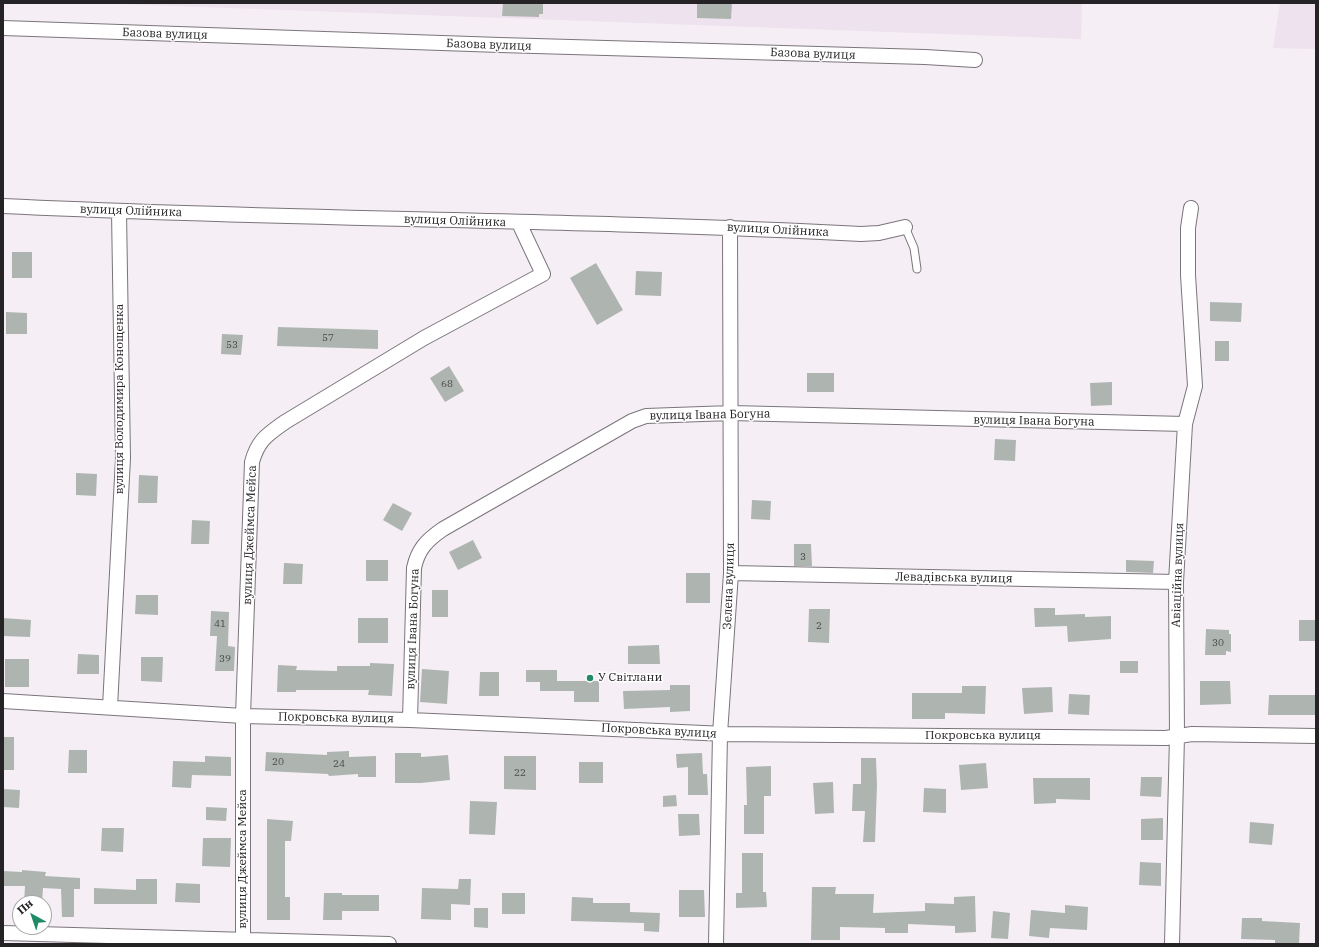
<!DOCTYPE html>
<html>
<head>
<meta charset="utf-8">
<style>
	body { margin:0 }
	#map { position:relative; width:1319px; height:947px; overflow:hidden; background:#f5eff5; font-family:"IBM Plex Serif",serif }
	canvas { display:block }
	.frame { position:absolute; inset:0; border:4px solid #262326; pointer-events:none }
	.north { position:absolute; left:12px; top:895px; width:40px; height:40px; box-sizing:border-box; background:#fff; border:1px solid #a8a7a8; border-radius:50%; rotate:320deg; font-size:11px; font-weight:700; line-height:16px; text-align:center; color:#262326 }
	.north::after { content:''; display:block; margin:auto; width:14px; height:18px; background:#218a66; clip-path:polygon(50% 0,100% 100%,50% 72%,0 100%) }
</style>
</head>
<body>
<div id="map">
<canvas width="1319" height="947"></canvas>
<div class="frame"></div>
<div class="north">Пн</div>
</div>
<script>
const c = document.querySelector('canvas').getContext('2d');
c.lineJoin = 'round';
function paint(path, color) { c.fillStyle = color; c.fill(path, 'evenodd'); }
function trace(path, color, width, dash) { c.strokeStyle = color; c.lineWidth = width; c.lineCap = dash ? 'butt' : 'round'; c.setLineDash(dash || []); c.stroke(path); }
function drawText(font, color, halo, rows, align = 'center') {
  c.font = font + ' "IBM Plex Serif",serif'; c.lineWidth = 3; c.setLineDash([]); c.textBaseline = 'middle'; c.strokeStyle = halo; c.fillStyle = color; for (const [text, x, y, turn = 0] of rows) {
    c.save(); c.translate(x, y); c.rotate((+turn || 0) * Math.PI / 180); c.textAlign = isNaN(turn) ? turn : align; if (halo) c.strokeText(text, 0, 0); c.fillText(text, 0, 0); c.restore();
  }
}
paint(new Path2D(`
	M 91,3 L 1082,3 L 1081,39 Z
	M 1280,3 L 1316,3 L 1316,49 L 1273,48 Z`), '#ede2ed');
paint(new Path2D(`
	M 503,3 L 543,3 L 543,14 L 539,14 L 539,17 L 502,16 Z
	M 697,3 L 732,3 L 731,19 L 697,18 Z
	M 12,252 L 32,252 L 32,278 L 12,278 Z
	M 596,263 L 623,310 L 597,325 L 570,278 Z
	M 636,271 L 662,272 L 661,296 L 635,295 Z
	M 1210,302 L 1242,303 L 1241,322 L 1210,321 Z
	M 6,312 L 27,313 L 27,334 L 6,334 Z
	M 278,327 L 378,330 L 378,349 L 277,346 Z
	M 222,334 L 243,335 L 241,355 L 221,354 Z
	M 1215,341 L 1229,341 L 1229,361 L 1215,361 Z
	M 449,366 L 464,391 L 445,402 L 430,378 Z
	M 807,373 L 834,373 L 834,392 L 807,392 Z
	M 1112,382 L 1112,405 L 1091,406 L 1090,383 Z
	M 995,439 L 1016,440 L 1015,461 L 994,460 Z
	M 76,473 L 97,474 L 96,496 L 76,495 Z
	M 139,475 L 158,476 L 157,503 L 138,503 Z
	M 752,500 L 771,501 L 770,520 L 751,519 Z
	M 393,503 L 412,513 L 402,531 L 383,520 Z
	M 192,520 L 210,521 L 209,544 L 191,544 Z
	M 473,540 L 482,558 L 458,570 L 449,552 Z
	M 794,544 L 811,544 L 812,566 L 794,566 Z
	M 366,560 L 388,560 L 388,581 L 366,581 Z
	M 1126,560 L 1154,561 L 1153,573 L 1126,572 Z
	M 284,563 L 303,564 L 302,584 L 283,584 Z
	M 686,573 L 710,573 L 710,603 L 686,603 Z
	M 432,590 L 448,590 L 448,617 L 432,617 Z
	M 136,595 L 158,595 L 158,615 L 135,614 Z
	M 1034,608 L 1055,608 L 1055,615 L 1085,614 L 1085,617 L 1111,616 L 1111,639 L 1068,642 L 1067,626 L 1035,627 Z
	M 809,609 L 830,609 L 829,643 L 808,642 Z
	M 211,611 L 229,612 L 228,646 L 235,647 L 234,671 L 215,671 L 217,636 L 210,636 Z
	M 3,618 L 31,620 L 30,637 L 3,636 Z
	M 358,618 L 388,618 L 388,643 L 358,643 Z
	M 1299,620 L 1316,620 L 1316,641 L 1299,641 Z
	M 1206,629 L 1229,630 L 1229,634 L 1231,634 L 1231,652 L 1226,651 L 1226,655 L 1205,655 Z
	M 659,645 L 660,664 L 628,664 L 628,646 Z
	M 78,654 L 99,655 L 99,674 L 77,674 Z
	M 141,657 L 163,657 L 162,682 L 141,681 Z
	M 5,659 L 29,659 L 29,687 L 5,687 Z
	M 1120,661 L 1138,661 L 1138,673 L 1120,673 Z
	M 370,663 L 394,664 L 392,696 L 368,695 L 369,690 L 296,690 L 296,692 L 277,692 L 278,665 L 297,666 L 296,670 L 337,671 L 337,666 L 370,666 Z
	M 422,669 L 449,671 L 447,704 L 420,702 Z
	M 526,670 L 557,670 L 557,681 L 599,681 L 599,702 L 574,702 L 574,691 L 540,691 L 540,682 L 526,682 Z
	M 480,672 L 499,672 L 499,696 L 479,696 Z
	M 1200,681 L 1230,681 L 1231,704 L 1200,705 Z
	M 670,685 L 690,685 L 690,711 L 670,712 L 670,707 L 624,709 L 623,691 L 670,690 Z
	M 962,686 L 986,686 L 985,714 L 945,713 L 945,719 L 912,719 L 912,693 L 962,693 Z
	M 1052,687 L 1053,712 L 1024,714 L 1022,688 Z
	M 1069,694 L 1090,695 L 1089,715 L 1068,714 Z
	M 1269,695 L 1316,695 L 1316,715 L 1268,715 Z
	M 3,737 L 14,737 L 14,770 L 3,770 Z
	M 69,750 L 87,750 L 87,773 L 68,773 Z
	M 349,751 L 349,757 L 376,756 L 376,777 L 358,777 L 358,774 L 329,776 L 328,774 L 265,771 L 266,752 L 327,755 L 327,752 Z
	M 395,753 L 421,753 L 421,757 L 448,755 L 450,780 L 421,783 L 395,783 Z
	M 702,753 L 703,774 L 707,774 L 708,795 L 688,795 L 688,767 L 677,768 L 676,754 Z
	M 205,756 L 231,757 L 231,776 L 192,775 L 191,788 L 172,787 L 173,761 L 205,762 Z
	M 504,756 L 536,756 L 536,790 L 504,789 Z
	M 861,758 L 876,758 L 877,785 L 875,842 L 863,842 L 865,811 L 852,811 L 853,784 L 861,784 Z
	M 579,762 L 603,762 L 603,783 L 579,783 Z
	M 986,763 L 988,788 L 961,790 L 959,765 Z
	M 771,766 L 771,796 L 764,796 L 764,834 L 744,834 L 744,805 L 747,805 L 746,767 Z
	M 1141,777 L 1162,777 L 1161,797 L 1140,796 Z
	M 1033,778 L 1090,778 L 1090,800 L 1056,799 L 1056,803 L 1034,804 Z
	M 833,782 L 834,813 L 815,814 L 813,783 Z
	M 924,788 L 946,789 L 946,813 L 923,812 Z
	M 3,789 L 20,790 L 19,808 L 3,807 Z
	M 676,795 L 677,806 L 663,807 L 663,796 Z
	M 470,801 L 497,802 L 495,835 L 469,834 Z
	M 206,807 L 227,808 L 226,821 L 206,820 Z
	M 678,814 L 699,814 L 700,835 L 679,836 Z
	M 1163,818 L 1163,840 L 1141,840 L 1141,819 Z
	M 267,819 L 293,821 L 291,841 L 285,841 L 285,897 L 290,897 L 290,920 L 267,920 Z
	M 1250,822 L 1274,824 L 1272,845 L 1249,843 Z
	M 102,828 L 124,828 L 123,852 L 101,851 Z
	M 203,838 L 231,838 L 230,867 L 202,866 Z
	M 742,853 L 763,853 L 763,892 L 766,892 L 767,907 L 736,908 L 736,893 L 742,893 Z
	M 1140,862 L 1161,863 L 1161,886 L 1139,885 Z
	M 22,870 L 46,872 L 45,876 L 80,878 L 80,889 L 74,889 L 74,917 L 62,917 L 61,889 L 43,888 L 42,903 L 24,903 L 25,886 L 3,886 L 3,871 L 22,872 Z
	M 136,879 L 157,879 L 157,904 L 94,904 L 94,888 L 136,890 Z
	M 459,879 L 471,879 L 470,905 L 451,904 L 451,920 L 421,919 L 422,888 L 458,889 Z
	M 176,883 L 200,884 L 200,903 L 175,902 Z
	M 812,887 L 836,887 L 835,894 L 874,894 L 873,913 L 925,911 L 925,903 L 954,904 L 954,897 L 975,896 L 976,932 L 955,933 L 955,926 L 908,924 L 908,933 L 885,933 L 885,928 L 840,927 L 840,940 L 811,940 Z
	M 679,890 L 704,890 L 705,917 L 679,917 Z
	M 324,893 L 342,893 L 342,895 L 379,895 L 379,911 L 342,911 L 342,920 L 323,920 Z
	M 502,893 L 525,893 L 525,914 L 502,914 Z
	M 572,897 L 593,898 L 593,903 L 630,903 L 630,912 L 660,913 L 659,932 L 644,931 L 644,923 L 571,921 Z
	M 1065,905 L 1088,907 L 1087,930 L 1050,928 L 1049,938 L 1029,936 L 1031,910 L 1065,913 Z
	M 474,908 L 488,908 L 488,928 L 474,927 Z
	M 993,911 L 1010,913 L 1008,939 L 991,938 Z
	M 1242,918 L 1262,918 L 1262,921 L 1300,923 L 1299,944 L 1275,943 L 1275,940 L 1241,939 Z`), '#aeb5b1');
const service = new Path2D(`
	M 905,227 L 914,248 L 917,269`);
const minor = new Path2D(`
	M 3,28 L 500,45 L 925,57 L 975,60
	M 3,206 C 289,220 575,219 861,234 L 879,233 L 905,227
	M 731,573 L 1176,582
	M 3,701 L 243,716 L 410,720 L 726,734 L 1166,738 L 1192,734 L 1316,736
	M 110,707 L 123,458 L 119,212
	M 410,720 L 414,568 C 418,549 427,540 443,529 L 632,421 L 646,416 L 731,413 L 1185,424
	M 3,933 L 389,944
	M 243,944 L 243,716 L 252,462 C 258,440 267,435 285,422 L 424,338 L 543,274 L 519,223
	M 716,944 L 720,734 L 731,573 L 730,227
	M 1172,944 L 1177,736 L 1176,582 L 1185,424 L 1195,386 L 1188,275 L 1188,228 L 1191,208`);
trace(service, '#7b757b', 9);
trace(minor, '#7b757b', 16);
trace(service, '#fff', 7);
trace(minor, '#fff', 14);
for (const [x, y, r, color] of [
	[590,678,4,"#218a66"]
]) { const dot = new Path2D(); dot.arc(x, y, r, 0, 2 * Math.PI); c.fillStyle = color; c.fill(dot); trace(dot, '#fff', 1.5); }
drawText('10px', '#484849', null, [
	["57",328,338],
	["53",232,345],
	["68",447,384],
	["3",803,557],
	["41",220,624],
	["2",819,626],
	["30",1218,643],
	["39",225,659],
	["20",278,762],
	["24",339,764],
	["22",520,773]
]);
drawText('12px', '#262326', '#fff', [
	["Базова вулиця",165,34,2],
	["Базова вулиця",489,45,2],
	["Базова вулиця",813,54,2],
	["вулиця Олійника",131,211,2],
	["вулиця Олійника",455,221,2],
	["вулиця Олійника",778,230,3],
	["вулиця Володимира Конощенка",120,399,-90],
	["вулиця Івана Богуна",710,415,-1],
	["вулиця Івана Богуна",1034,421,1],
	["вулиця Джеймса Мейса",250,535,-88],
	["Авіаційна вулиця",1178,575,-88],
	["Левадівська вулиця",954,578,1],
	["Зелена вулиця",729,586,-88],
	["вулиця Івана Богуна",413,629,-88],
	["Покровська вулиця",336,718,1],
	["Покровська вулиця",659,731,3],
	["Покровська вулиця",983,736],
	["вулиця Джеймса Мейса",243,859,-90]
]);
drawText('12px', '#262326', '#fff', [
	["У Світлани",598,678]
], 'left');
</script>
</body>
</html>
